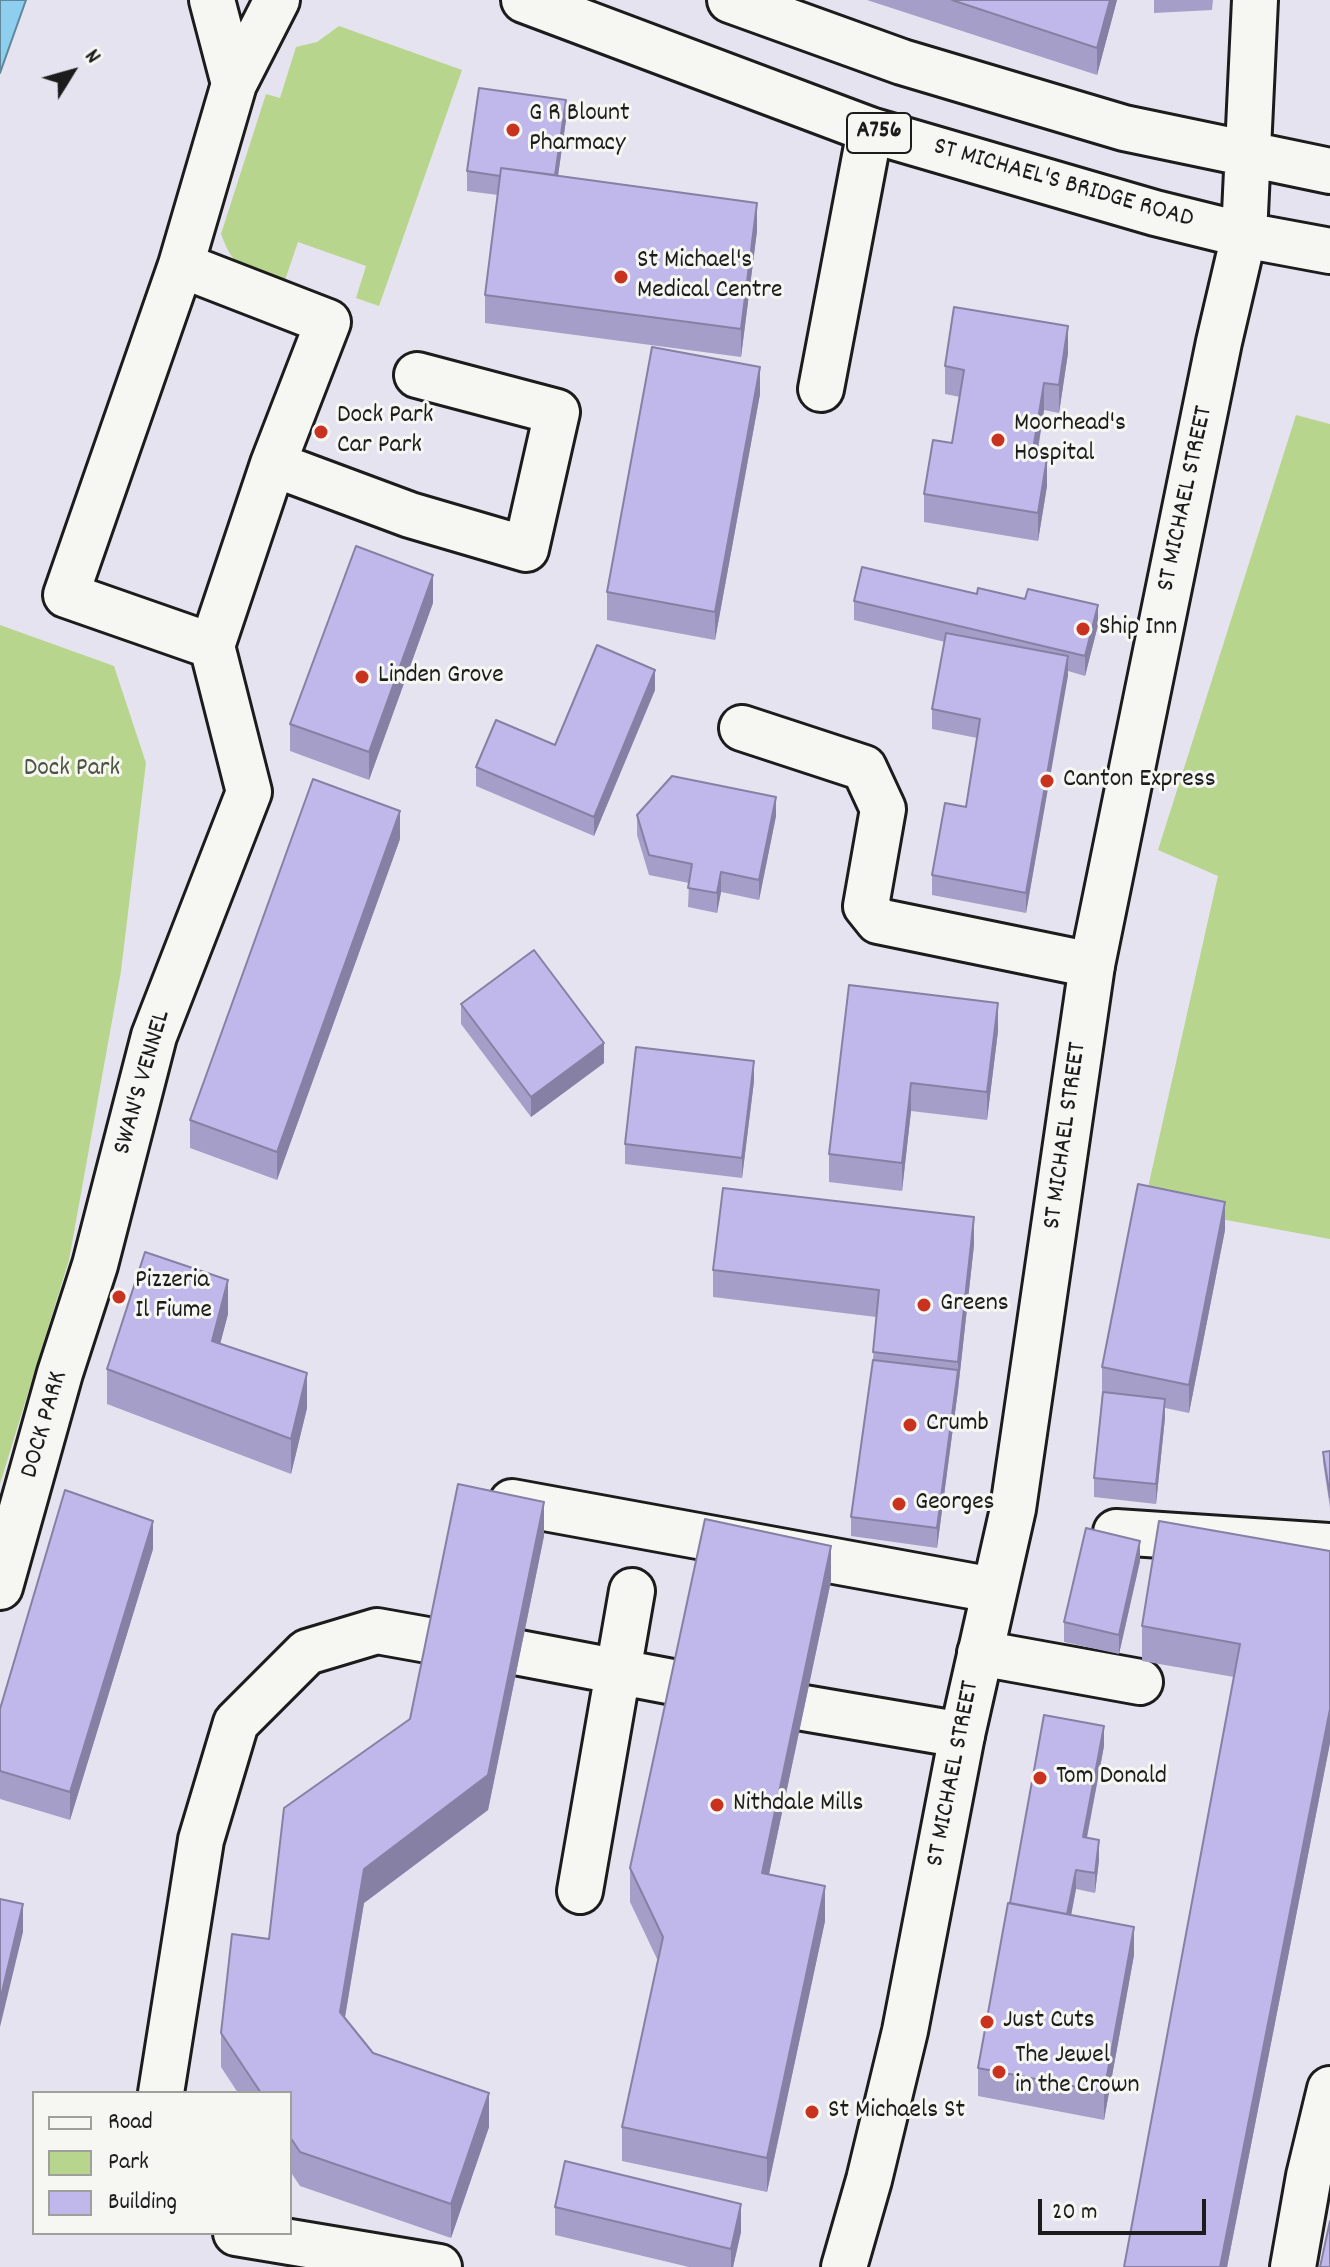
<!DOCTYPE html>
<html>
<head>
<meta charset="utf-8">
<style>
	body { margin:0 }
	#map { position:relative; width:1330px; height:2267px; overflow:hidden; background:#e6e3f0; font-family:Dekko,sans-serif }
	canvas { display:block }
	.legend { position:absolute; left:32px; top:2091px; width:260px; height:144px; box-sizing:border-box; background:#f6f6f2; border:2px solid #9f9f9c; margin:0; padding:10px 14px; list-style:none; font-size:24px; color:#1c1c1c }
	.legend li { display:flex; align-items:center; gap:16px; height:40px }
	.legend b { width:40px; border:2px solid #9f9f9c }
	.north { position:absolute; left:32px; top:32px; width:80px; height:80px; -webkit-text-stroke:6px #f6f6f2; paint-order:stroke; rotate:53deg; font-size:22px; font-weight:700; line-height:32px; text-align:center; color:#1c1c1c }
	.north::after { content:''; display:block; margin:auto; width:28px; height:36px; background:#1c1c1c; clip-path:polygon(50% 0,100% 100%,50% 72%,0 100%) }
	.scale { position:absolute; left:1038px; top:2199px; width:168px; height:36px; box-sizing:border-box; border:4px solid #1c1c1c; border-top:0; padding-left:10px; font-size:24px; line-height:28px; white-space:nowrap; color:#1c1c1c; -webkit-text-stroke:6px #f6f6f2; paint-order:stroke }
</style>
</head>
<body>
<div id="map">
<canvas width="1330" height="2267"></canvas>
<ul class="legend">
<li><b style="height:10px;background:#f6f6f2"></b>Road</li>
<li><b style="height:22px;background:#b8d58d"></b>Park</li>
<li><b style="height:22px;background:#c0b8ea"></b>Building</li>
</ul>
<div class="north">N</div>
<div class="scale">20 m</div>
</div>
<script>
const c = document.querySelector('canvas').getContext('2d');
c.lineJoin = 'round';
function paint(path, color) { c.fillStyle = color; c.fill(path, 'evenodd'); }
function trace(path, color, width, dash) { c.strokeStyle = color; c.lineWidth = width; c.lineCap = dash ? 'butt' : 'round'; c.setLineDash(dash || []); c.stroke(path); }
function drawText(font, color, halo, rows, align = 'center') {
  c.font = font + ' Dekko,sans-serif'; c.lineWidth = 6; c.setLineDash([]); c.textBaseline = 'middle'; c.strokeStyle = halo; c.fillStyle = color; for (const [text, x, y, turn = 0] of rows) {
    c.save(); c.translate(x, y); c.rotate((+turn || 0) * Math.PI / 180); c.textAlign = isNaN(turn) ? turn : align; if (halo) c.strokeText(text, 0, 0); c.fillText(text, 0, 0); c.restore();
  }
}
paint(new Path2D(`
	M 339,26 L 462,70 L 379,306 L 356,298 L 366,266 L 298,242 L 284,283 C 248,270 235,273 221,234 L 266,94 L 280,98 L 296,47 L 317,42 Z
	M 1296,415 L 1330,424 L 1330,1239 L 1144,1205 L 1218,876 L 1158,850 Z
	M 0,625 L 114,666 L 146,763 L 121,971 L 69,1260 L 0,1484 Z`), '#b8d58d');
const water = new Path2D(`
	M 0,0 L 26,0 L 0,73 Z`);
paint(water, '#8eceef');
trace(water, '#60879b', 2);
const minor = new Path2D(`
	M 212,0 L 234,84
	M 181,265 L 328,322 L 273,464 L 212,646 L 66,595 L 181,265 L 234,84 L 277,0
	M 821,389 L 870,130
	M 273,464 L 410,515 L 526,549 L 557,412 L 417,375
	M 742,728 L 864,768 L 883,809 L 866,906 L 878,921 L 1092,965
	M 512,1502 L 993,1590
	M 1116,1532 L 1330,1546
	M 0,1587 L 60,1373 L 95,1265 L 154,1036 L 249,792 L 212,646
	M 520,1653 L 678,1683
	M 980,1653 L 1140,1682
	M 804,1708 L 962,1735
	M 580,1891 L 632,1591
	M 161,2093 L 201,1840 L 236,1723 L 307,1652 L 377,1631 L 433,1641
	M 236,2233 L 439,2267
	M 1293,2267 L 1309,2176 L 1330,2089`);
const major = new Path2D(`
	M 524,0 L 870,130 L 1155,213 L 1244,235 L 1330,251
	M 730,0 L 902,62 L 1124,128 L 1330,171
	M 844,2267 L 869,2180 L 905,2031 L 962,1735 L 1013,1509 L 1092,965 L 1219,342 L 1244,235 L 1255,0`);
trace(minor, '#1c1c1c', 50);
trace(major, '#1c1c1c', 50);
trace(minor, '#f6f6f2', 44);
trace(major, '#f6f6f2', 44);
paint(new Path2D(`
	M 867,0 L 1117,0 L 1097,75 Z
	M 1154,0 L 1213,0 L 1212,10 L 1154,13 Z
	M 566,120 L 558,176 L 757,231 L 741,357 L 485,323 L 485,295 L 498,195 L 467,191 L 467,171 Z
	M 1068,353 L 1059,413 L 1044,410 L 1037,457 L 1047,486 L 1038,541 L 924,522 L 924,494 L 952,443 L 960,397 L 945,394 L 945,366 Z
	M 760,394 L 715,640 L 607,620 L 607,592 Z
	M 977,594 L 1025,599 L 1098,625 L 1085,676 L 1068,671 L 1026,913 L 932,895 L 932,875 L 966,807 L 977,738 L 932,729 L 932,709 L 945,642 L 854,620 L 854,601 Z
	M 433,603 L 369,780 L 290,751 L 290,724 Z
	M 655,690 L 594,836 L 476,786 L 476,767 L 555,745 Z
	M 637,815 L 776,816 L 759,900 L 721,892 L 717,913 L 688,907 L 689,883 L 649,875 L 637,835 Z
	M 400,839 L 277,1180 L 190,1148 L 190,1120 Z
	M 849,985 L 998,1031 L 987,1120 L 911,1111 L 902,1191 L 829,1182 L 829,1154 Z
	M 461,1004 L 604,1063 L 531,1117 L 461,1024 Z
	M 754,1081 L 742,1178 L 625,1164 L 625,1144 Z
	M 1225,1230 L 1189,1413 L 1165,1408 L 1165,1418 L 1156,1504 L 1094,1497 L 1094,1478 L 1102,1394 L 1102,1367 Z
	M 974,1245 L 958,1390 L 937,1548 L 851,1536 L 851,1517 L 873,1360 L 876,1317 L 713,1297 L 713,1270 Z
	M 228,1314 L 220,1344 L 307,1408 L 291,1474 L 107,1404 L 107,1369 Z
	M 1330,1451 L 1330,1508 L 1323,1462 L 1323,1452 Z
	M 544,1536 L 488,1810 L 364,1903 L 345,2018 L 373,2053 L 489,2127 L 451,2238 L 300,2186 L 290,2171 L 290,2093 L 238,2093 L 221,2067 L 221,2033 L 269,1939 L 410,1719 Z
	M 153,1549 L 70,1820 L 0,1799 L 0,1709 Z
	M 1330,1551 L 1330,1743 L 1227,2267 L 1124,2267 L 1234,1677 L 1142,1661 L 1142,1626 Z
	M 1140,1561 L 1119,1654 L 1064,1642 L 1064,1622 Z
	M 831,1581 L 769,1874 L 825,1921 L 767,2192 L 622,2161 L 622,2127 L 658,1961 L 630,1902 L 630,1868 Z
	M 1104,1746 L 1087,1838 L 1099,1860 L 1095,1893 L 1076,1889 L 1071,1915 L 1134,1955 L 1104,2120 L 978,2096 L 978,2068 L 1010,1903 Z
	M 555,2207 L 741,2232 L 733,2267 L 689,2267 L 555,2235 Z`), '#a59ec9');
paint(new Path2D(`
	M 1110,0 L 1117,0 L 1097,75 L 1097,48 Z
	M 566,100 L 566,120 L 554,203 L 554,183 Z
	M 757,203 L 757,231 L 741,357 L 741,329 Z
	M 1068,326 L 1068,353 L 1059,413 L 1059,385 Z
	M 760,367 L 760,394 L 715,640 L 715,612 Z
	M 1044,383 L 1044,410 L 1032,484 L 1032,456 Z
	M 1047,458 L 1047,486 L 1038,541 L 1038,513 Z
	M 433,575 L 433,603 L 369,780 L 369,752 Z
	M 1098,605 L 1098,625 L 1085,676 L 1085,656 Z
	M 1068,656 L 1068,676 L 1026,913 L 1026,893 Z
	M 655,670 L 655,690 L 594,836 L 594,817 Z
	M 776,797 L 776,816 L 759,900 L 759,880 Z
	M 400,811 L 400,839 L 277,1180 L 277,1152 Z
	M 721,872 L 721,892 L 717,913 L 717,893 Z
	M 998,1003 L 998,1031 L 987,1120 L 987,1092 Z
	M 604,1043 L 604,1063 L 531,1117 L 531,1097 Z
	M 754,1061 L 754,1081 L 742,1178 L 742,1158 Z
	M 911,1083 L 911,1111 L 902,1191 L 902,1163 Z
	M 1225,1202 L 1225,1230 L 1189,1413 L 1189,1385 Z
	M 974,1217 L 974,1245 L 958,1390 L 958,1362 Z
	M 228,1280 L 228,1314 L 212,1375 L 212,1341 Z
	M 958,1370 L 958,1390 L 937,1548 L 937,1528 Z
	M 307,1373 L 307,1408 L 291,1474 L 291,1439 Z
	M 1165,1399 L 1165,1418 L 1156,1504 L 1156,1484 Z
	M 544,1502 L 544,1536 L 488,1810 L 364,1903 L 340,2046 L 340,2012 L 364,1869 Z
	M 153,1521 L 153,1549 L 70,1820 L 70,1792 Z
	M 1140,1541 L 1140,1561 L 1119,1654 L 1119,1635 Z
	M 831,1546 L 831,1581 L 762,1907 L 762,1873 Z
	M 1330,1709 L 1330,1743 L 1227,2267 L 1220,2267 Z
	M 1104,1726 L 1104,1746 L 1083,1857 L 1083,1837 Z
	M 1099,1840 L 1099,1860 L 1095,1893 L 1095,1873 Z
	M 1076,1870 L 1076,1889 L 1066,1942 L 1066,1922 Z
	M 825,1886 L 825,1921 L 767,2192 L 767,2158 Z
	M 23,1904 L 23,1932 L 0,2027 L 0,2000 Z
	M 1134,1927 L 1134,1955 L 1104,2120 L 1104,2092 Z
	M 489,2093 L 489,2127 L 451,2238 L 451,2204 Z
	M 741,2204 L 741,2232 L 733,2267 L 731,2267 L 731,2249 Z`), '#8681a4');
const building = new Path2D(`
	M 952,0 L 1110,0 L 1097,48 Z
	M 479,88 L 566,100 L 555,175 L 501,168 L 500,176 L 467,171 Z
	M 501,168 L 757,203 L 741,329 L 485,295 Z
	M 954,307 L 1068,326 L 1059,385 L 1044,383 L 1032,456 L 1047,458 L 1038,513 L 924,494 L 933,440 L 952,443 L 964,370 L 945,366 Z
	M 652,347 L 760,367 L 715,612 L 607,592 Z
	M 356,546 L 433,575 L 369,752 L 290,724 Z
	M 862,567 L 977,594 L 978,588 L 1025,599 L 1028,589 L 1098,605 L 1085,656 L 854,601 Z
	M 946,633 L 1068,656 L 1026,893 L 932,875 L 945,803 L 966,807 L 980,719 L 932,709 Z
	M 597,645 L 655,670 L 594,817 L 476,767 L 496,720 L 555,745 Z
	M 672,776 L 776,797 L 759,880 L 721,872 L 717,893 L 688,888 L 692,864 L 649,855 L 637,815 Z
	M 313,779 L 400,811 L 277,1152 L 190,1120 Z
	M 534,950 L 604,1043 L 531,1097 L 461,1004 Z
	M 849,985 L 998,1003 L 987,1092 L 911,1083 L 902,1163 L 829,1154 Z
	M 636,1047 L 754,1061 L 742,1158 L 625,1144 Z
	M 1138,1184 L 1225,1202 L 1189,1385 L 1102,1367 Z
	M 723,1188 L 974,1217 L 958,1362 L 873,1352 L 879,1290 L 713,1270 Z
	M 145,1252 L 228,1280 L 212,1341 L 307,1373 L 291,1439 L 107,1369 Z
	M 873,1360 L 958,1370 L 937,1528 L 851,1517 Z
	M 1103,1392 L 1165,1399 L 1156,1484 L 1094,1478 Z
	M 1330,1451 L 1330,1497 L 1323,1452 Z
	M 458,1484 L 544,1502 L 488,1775 L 364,1869 L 340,2012 L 373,2053 L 489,2093 L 451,2204 L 300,2152 L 290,2137 L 290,2093 L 261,2093 L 221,2033 L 232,1934 L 269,1939 L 284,1808 L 410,1719 Z
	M 65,1490 L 153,1521 L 70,1792 L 0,1771 L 0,1709 Z
	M 705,1519 L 831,1546 L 762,1873 L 825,1886 L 767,2158 L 622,2127 L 663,1937 L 630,1868 Z
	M 1159,1521 L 1330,1551 L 1330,1709 L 1220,2267 L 1124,2267 L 1240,1644 L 1142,1626 Z
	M 1086,1528 L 1140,1541 L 1119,1635 L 1064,1622 Z
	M 1044,1715 L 1104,1726 L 1083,1837 L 1099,1840 L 1095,1873 L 1076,1870 L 1067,1914 L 1010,1903 Z
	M 0,1899 L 23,1904 L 0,2000 Z
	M 1008,1903 L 1134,1927 L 1104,2092 L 978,2068 Z
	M 565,2161 L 741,2204 L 731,2249 L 555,2207 Z
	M 1330,2221 L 1330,2267 L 1320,2267 Z`);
paint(building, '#c0b8ea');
trace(building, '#8681a4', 2);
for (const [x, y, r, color] of [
	[513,130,8,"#c8321e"],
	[621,277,8,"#c8321e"],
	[321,432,8,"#c8321e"],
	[998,440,8,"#c8321e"],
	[1083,629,8,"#c8321e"],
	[362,677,8,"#c8321e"],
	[1047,781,8,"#c8321e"],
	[119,1297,8,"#c8321e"],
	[924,1305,8,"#c8321e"],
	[910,1425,8,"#c8321e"],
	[899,1504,8,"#c8321e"],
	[1040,1778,8,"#c8321e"],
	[717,1805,8,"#c8321e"],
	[987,2022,8,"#c8321e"],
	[999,2072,8,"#c8321e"],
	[812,2112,8,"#c8321e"]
]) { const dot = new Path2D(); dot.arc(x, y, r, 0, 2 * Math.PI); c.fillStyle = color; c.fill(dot); trace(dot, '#f6f6f2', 3); }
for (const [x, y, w] of [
	[879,133,64]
]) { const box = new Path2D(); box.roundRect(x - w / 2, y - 20, w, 40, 6); c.fillStyle = '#f6f6f2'; c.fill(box); trace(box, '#1c1c1c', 2); }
drawText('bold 24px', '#1c1c1c', null, [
	["A756",879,133]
]);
drawText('26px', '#1c1c1c', '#f6f6f2', [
	["G R Blount",529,115],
	["Pharmacy",529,145],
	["St Michael's",637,262],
	["Medical Centre",637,292],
	["Dock Park",337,417],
	["Car Park",337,447],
	["Moorhead's",1014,425],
	["Hospital",1014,455],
	["Ship Inn",1099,629],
	["Linden Grove",378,677],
	["Canton Express",1063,781],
	["Pizzeria",135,1282],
	["Il Fiume",135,1312],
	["Greens",940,1305],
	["Crumb",926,1425],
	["Georges",915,1504],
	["Tom Donald",1056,1778],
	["Nithdale Mills",733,1805],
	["Just Cuts",1003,2022],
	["The Jewel",1015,2057],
	["in the Crown",1015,2087],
	["St Michaels St",828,2112]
], 'left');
drawText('26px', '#1c1c1c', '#f6f6f2', [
	["ST MICHAEL'S BRIDGE ROAD",1063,185,16],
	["ST MICHAEL STREET",1187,499,-78],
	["SWAN'S VENNEL",144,1083,-74],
	["ST MICHAEL STREET",1067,1136,-82],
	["DOCK PARK",46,1425,-74],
	["ST MICHAEL STREET",955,1774,-79]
]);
drawText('26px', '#4b543e', '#f6f6f2', [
	["Dock Park",72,770]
]);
</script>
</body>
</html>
